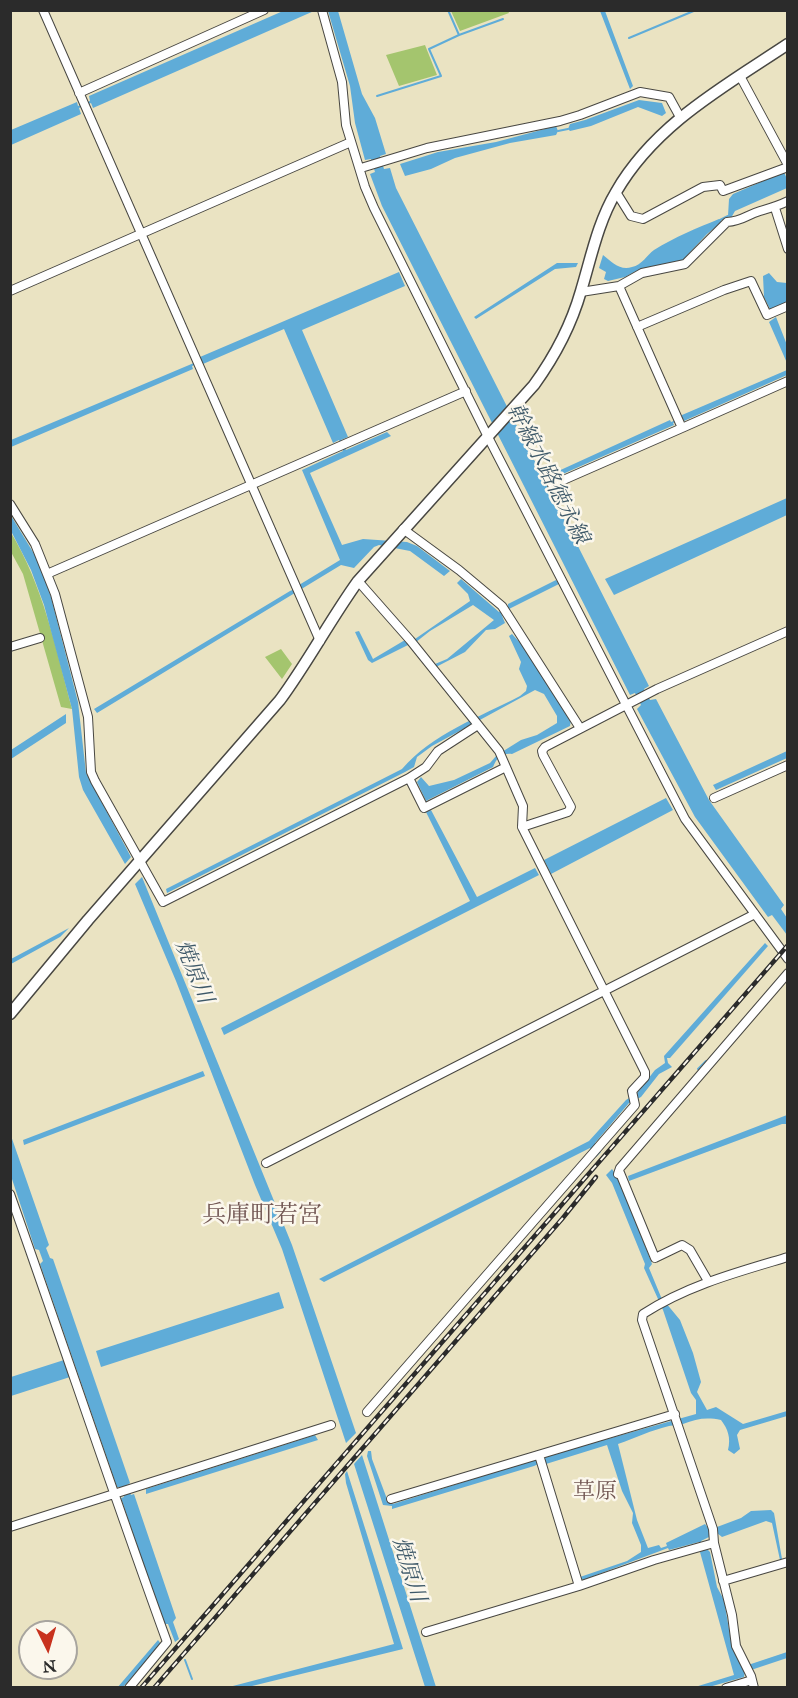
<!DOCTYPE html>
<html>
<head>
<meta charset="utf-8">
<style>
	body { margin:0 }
	#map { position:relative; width:798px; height:1698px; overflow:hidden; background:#eae3c2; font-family:"IM FELL Great Primer",serif }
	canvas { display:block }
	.frame { position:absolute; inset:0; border:12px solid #2b2b2b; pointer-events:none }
	.north { position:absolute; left:18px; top:1620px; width:60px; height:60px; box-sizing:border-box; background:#fbf7ec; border:2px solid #a8a59f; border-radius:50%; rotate:175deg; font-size:16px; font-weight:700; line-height:24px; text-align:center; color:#2b2b2b }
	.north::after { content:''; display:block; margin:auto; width:21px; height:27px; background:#c8321e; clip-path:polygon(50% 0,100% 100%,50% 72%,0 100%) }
</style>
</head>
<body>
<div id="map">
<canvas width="798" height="1698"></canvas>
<div class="frame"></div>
<div class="north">N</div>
</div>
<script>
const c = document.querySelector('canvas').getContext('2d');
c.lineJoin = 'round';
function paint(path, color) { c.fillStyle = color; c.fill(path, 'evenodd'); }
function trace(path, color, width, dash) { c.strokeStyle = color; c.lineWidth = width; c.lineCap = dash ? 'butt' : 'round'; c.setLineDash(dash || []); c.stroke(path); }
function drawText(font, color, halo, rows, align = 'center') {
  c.font = font + ' "IM FELL Great Primer","Noto Serif JP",serif'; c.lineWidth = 5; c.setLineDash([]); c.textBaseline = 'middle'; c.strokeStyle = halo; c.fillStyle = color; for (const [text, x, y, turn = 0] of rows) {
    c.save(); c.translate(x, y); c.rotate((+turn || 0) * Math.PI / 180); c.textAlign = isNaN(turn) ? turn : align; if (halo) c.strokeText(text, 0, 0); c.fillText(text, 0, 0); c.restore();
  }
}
paint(new Path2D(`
	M 451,11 L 508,11 L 509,13 L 460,31 Z
	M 425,45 L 437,75 L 399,86 L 386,55 Z
	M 10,531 C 43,585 56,648 72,709 L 61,707 L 23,574 L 11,552 Z
	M 281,649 L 292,664 L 282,679 L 265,657 Z`), '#a4c56e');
paint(new Path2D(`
	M 283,11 L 314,11 L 93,108 L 91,103 L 79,108 L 81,114 L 11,145 L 11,130 L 77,102 L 78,106 L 90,101 L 89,96 Z
	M 328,11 L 338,11 L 362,94 L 375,118 L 386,154 L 380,156 L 384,169 L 390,168 L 396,188 L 649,686 L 644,689 L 650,700 L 656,699 L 709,800 L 784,905 L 781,909 L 787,918 L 787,935 L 772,915 L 768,917 L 695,817 L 637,709 L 641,705 L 635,693 L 630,695 L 382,206 L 370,174 L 375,172 L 371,159 L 365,160 L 355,123 L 350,86 Z
	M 600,11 L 605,11 L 633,86 L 630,89 Z
	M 639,100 L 662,103 L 666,113 L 662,116 L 638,107 L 591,126 L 570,131 L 568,129 L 570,124 L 585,120 Z
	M 556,126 L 558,131 L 556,135 L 510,143 L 455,158 L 431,169 L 405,176 L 400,164 L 438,152 L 496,142 Z
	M 784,172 L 787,179 L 787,188 L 735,211 L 731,218 L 728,216 L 729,199 L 733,194 Z
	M 719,219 L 722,222 L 707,234 L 681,262 L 636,271 L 625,277 L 608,281 L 604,279 L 606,272 L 599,268 L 603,255 C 612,262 620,271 632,267 C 642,265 647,255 654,250 C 675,237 697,228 719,219 Z
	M 557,263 L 578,263 L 576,267 L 555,269 L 476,319 L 474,317 Z
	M 399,272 L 405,286 L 302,330 L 348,437 L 341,440 L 346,450 L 387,432 L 391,436 L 310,473 L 342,545 L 363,539 L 407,542 L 417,546 L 450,571 L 444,576 L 410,551 L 379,545 L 374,547 L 354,568 L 341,565 L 97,713 L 94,709 L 290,591 L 300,587 L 299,585 L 340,560 L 302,470 L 343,451 L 339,440 L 333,443 L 284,329 L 203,364 L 202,362 L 192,366 L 193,369 L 11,447 L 11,440 L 201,360 L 200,357 Z
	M 769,273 L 777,282 L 787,283 L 787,303 L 772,310 L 770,309 L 764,297 L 763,276 Z
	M 776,317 L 787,345 L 787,363 L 769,322 Z
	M 787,370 L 787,375 L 684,421 L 683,419 L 673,423 L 674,425 L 556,477 L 554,473 L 670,420 L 671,422 L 682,418 L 682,415 Z
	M 787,498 L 787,515 L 614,595 L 605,579 Z
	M 10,514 L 39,562 L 51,597 L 78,702 L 86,773 L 131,857 L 125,864 L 83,790 L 79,777 L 72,709 L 44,605 L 31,570 L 11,531 Z
	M 461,579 L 499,612 L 508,606 L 508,604 L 556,580 L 559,584 L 501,613 L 505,623 L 495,629 L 486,630 L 465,652 L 436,667 L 435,664 L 447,659 L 494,620 L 473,605 L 430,631 L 416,642 L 415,639 L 470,601 L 468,594 L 457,583 Z
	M 359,631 L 373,659 L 405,640 L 408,645 L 372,663 L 368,660 L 355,632 Z
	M 512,634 L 524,647 L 571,720 L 570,726 L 512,754 C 501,753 497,758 493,767 L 426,801 L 417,782 L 421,777 L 429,786 L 454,780 L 490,763 L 497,755 L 521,740 L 537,735 L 557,723 L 557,716 L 544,694 L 535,690 L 432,746 L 417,757 L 414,767 L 405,772 L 167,893 L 166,889 L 402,769 C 432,734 480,717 520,696 L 526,691 L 527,686 L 519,669 L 521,662 L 509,636 Z
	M 66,714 L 66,723 L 11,759 L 11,750 Z
	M 787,751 L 787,758 L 716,790 L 713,785 Z
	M 666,798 L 673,810 L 551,874 L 544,860 Z
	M 431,810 L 477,897 L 535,868 L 539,875 L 224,1035 L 221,1028 L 470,901 L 426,812 Z
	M 142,877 L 292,1245 L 356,1433 L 346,1443 L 282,1249 L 255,1185 L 176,981 L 135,884 Z
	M 69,928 L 60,937 L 11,964 L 11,959 Z
	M 765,943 L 768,946 L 670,1058 L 667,1058 L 668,1063 L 672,1067 L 659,1074 L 641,1097 L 629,1103 L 595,1143 L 601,1152 L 596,1157 L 590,1148 L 324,1282 L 319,1279 L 589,1141 L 626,1100 L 637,1093 L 655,1070 L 665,1063 L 664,1056 Z
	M 203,1071 L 205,1076 L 24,1145 L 23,1140 Z
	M 787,1115 L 787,1124 L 782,1124 L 629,1181 L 628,1176 Z
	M 10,1133 L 49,1245 L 46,1248 L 50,1258 L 53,1259 L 130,1483 L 127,1485 L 131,1495 L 134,1494 L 176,1618 L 173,1622 L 179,1639 L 175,1642 L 168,1624 L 164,1624 L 121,1498 L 124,1497 L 121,1487 L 117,1487 L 40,1264 L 43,1261 L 39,1250 L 35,1249 L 11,1176 Z
	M 612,1169 L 621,1182 L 652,1264 L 649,1268 L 661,1297 L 680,1320 L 693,1353 L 701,1382 L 697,1392 L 707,1410 L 716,1407 L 743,1424 L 787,1411 L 787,1416 L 740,1430 L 737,1435 L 740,1449 L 734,1454 L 728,1450 C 731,1438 728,1429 721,1420 C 706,1417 696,1419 683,1424 C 679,1426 673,1425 669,1426 C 652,1430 635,1438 618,1444 L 637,1520 L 648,1548 L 659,1545 L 661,1548 L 667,1546 L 666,1543 L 705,1524 L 711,1532 L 717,1530 L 717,1527 L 741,1518 L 751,1511 L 771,1510 L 774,1513 L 782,1559 L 780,1560 L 772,1523 L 766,1521 L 722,1537 L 717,1533 L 701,1541 L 704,1549 L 707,1549 L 710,1552 L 717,1587 L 724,1600 L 732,1647 L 742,1667 L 787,1652 L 787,1658 L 745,1672 L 744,1677 L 709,1687 L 695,1687 L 734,1675 L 700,1552 L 702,1551 L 699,1542 L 669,1550 L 668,1548 L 583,1580 L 580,1577 L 627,1561 L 641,1552 L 641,1545 L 632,1523 L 633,1513 L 622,1491 L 607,1445 L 546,1464 L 545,1461 L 534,1466 L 392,1509 L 392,1506 L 383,1505 L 367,1456 L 368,1451 L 371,1451 L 372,1459 L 387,1499 L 386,1501 L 393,1504 L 534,1460 L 544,1459 L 547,1456 L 696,1414 L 696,1400 L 691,1393 L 663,1310 L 644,1268 L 645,1264 L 612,1183 L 606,1175 Z
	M 279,1292 L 284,1308 L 101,1367 L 96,1351 Z
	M 64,1360 L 70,1377 L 11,1396 L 11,1377 Z
	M 315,1435 L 318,1440 L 146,1494 L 146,1489 Z
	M 362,1455 L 436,1687 L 425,1687 L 354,1464 Z
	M 347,1471 L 403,1649 L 248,1687 L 229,1687 L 394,1644 L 346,1483 L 345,1474 Z
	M 158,1640 L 161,1644 L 123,1687 L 117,1688 Z`), '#5facd8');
trace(new Path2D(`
	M 459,35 L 503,19
	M 629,38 L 696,10
	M 377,96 L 441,76 L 429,49 L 459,35 L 448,10
	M 558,131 L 568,129
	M 720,220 L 728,216
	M 698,1069 L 706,1061
	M 185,1660 L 192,1679`), '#5facd8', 2);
const street = new Path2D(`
	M 43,10 L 320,641
	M 322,10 L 342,82 L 346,125 L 365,187 L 374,208 L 488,437 L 685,819 L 788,959
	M 740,76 L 788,165
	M 79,93 L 264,10
	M 361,168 L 427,148 L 560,121 L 580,115 L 640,92 L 669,97 L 680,117
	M 616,192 L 631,216 L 643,219 L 703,187 L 720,185 L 723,191 L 788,167
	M 775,208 L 788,249
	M 619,286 L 642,273 L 685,264 L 727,222 C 743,221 746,215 760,211 C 770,208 778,206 788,201
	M 10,291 L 351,142
	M 581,292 L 619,286 L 682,428 L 788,381
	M 637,327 L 724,290 L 751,281 L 767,315 L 788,306
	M 552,485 L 682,428
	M 10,504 L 35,544 L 55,594 L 88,717 L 91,772 L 95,781 L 163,902 L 409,778 L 426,767 L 438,751 L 478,725
	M 403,529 L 459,570 L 502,606 L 580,728
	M 47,574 L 466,391
	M 358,581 L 410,640 L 499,751 L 523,806 L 522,827 L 568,812 L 571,807 L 543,755 L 542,751 L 545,747 L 657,689 L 788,631
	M 10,647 L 40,638
	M 409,778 L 424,808 L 506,767
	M 714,798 L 788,765
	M 266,1163 L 755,914
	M 620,1173 L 655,1258 L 682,1245 L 690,1250 L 708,1281
	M 618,1174 L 620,1168 L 788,973
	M 10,1194 C 63,1343 113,1494 167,1642 L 129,1688
	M 367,1412 L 635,1105 L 632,1091 L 645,1077 L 645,1072 L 522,827
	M 539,1455 L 579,1586
	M 391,1499 L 675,1414
	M 10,1527 L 331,1425
	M 723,1581 L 788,1562
	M 426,1632 L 579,1586 L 654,1560 L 714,1543
	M 726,1688 L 752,1680
	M 754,1688 L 751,1676 L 736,1646 L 732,1615 L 714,1543 L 713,1529 L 642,1320 L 643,1314 C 688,1285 738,1272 788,1257`);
const secondary = new Path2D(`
	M 10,1014 L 88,920 L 280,700 C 308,662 330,620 358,581 L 534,385 C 555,356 571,326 581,291 C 591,258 598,222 616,192 C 655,124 725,86 788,44`);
trace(street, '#484742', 10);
trace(secondary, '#484742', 13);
trace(street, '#fff', 8);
trace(secondary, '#fff', 10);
const rail = new Path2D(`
	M 141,1688 L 788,945
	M 154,1688 L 562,1219 L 596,1177`);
trace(rail, '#2b2b2b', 4.5);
trace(rail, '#fbf7ec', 2, [7]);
drawText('italic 22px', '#3d5868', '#fbf7ec', [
	["幹線水路徳永線",547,474,63],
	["焼原川",193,972,68],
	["焼原川",408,1570,73]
]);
drawText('22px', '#725753', '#fbf7ec', [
	["草原",595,1493]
]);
drawText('24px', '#725753', '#fbf7ec', [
	["兵庫町若宮",262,1216]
]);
</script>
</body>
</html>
